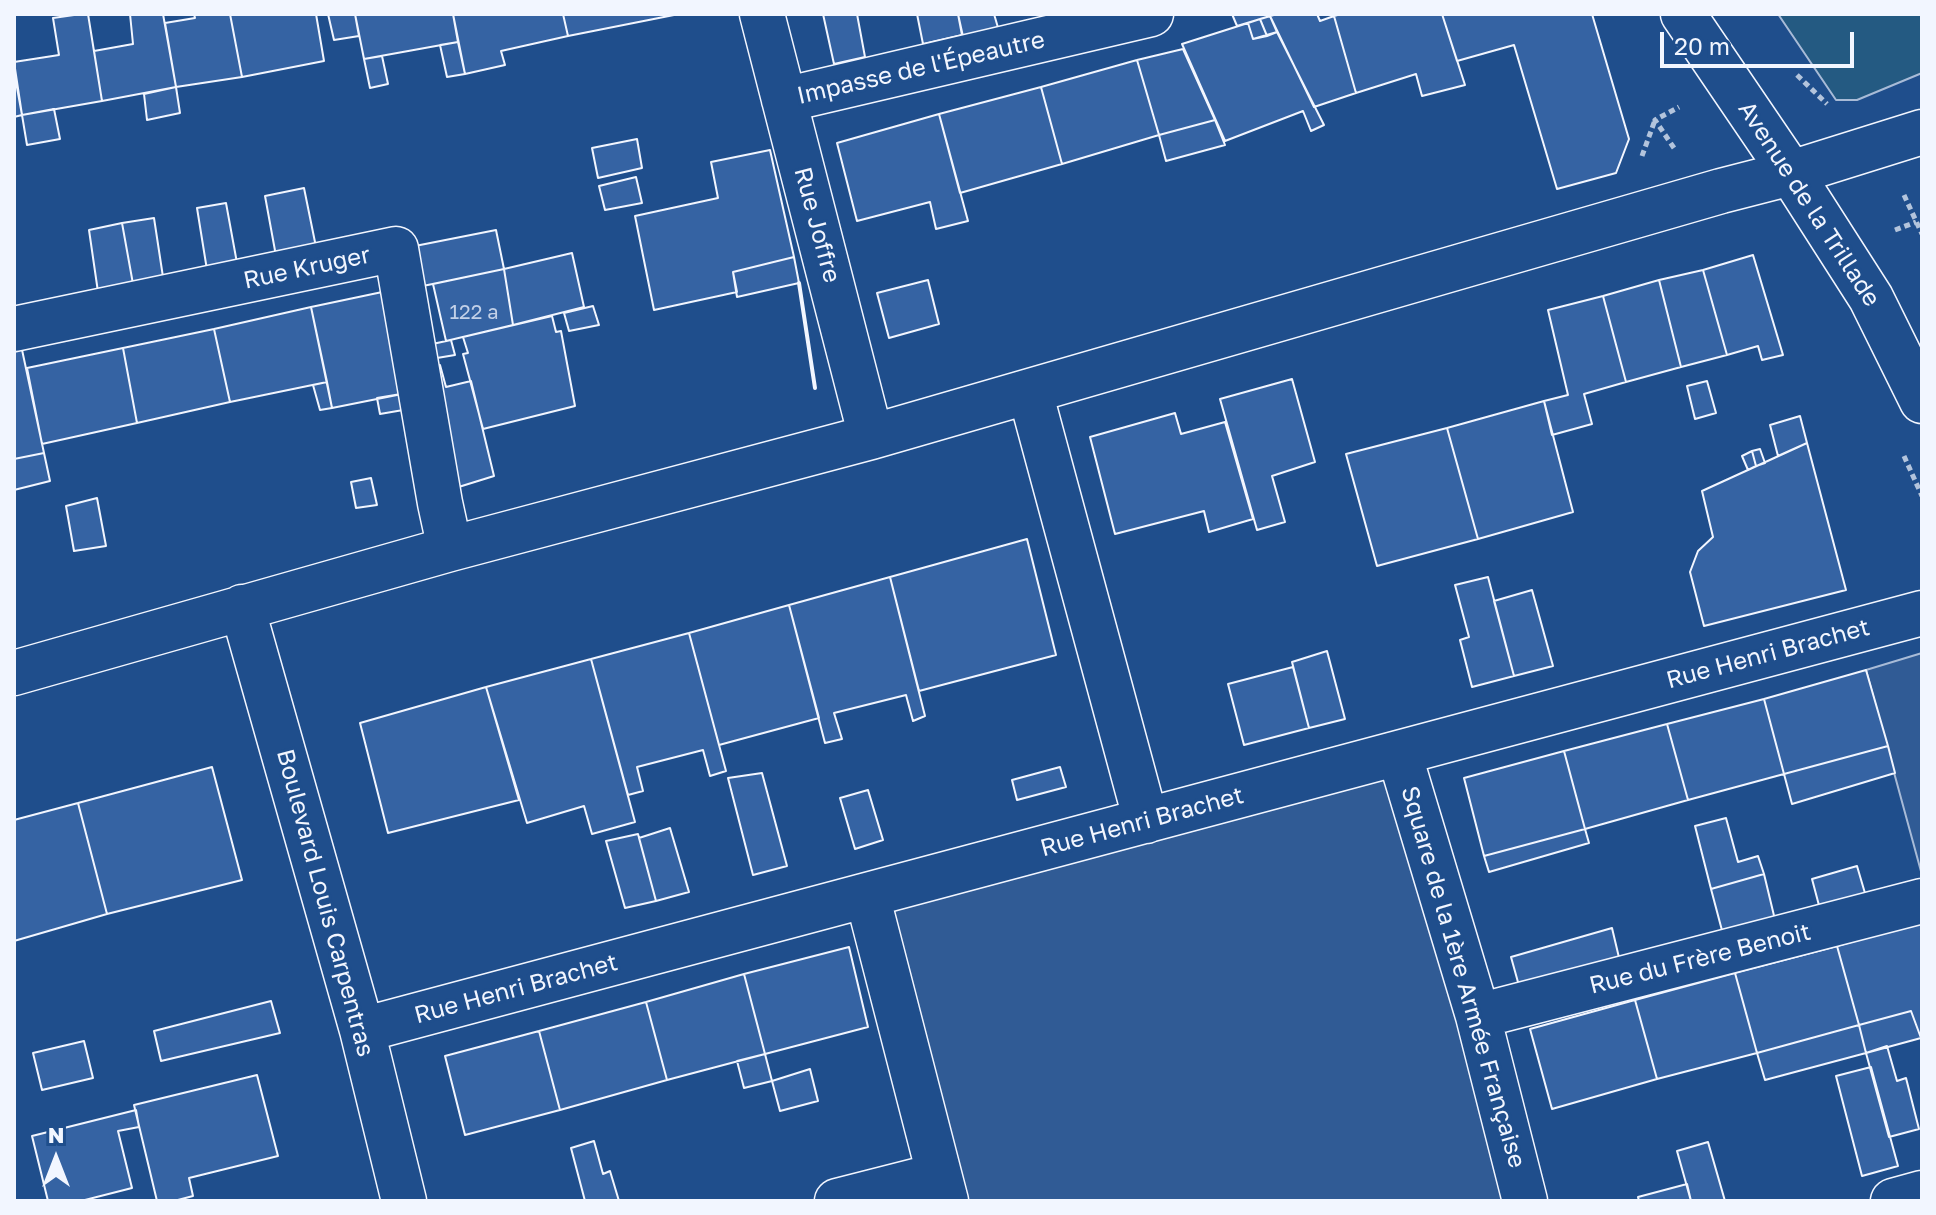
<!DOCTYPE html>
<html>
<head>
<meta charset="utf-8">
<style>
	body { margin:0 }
	#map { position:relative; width:1936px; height:1215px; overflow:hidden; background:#1f4e8c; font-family:"Golos Text",sans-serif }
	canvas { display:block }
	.frame { position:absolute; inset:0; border:16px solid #f2f6ff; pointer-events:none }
	.north { position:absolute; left:16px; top:1119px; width:80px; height:80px; -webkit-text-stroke:6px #1f4e8c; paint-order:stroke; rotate:0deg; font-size:22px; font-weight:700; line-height:32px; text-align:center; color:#f2f6ff }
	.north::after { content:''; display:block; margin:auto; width:28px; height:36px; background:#f2f6ff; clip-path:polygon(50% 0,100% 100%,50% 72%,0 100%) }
	.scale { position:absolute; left:1660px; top:32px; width:194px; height:36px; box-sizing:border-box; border:4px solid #f2f6ff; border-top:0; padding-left:10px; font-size:24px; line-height:28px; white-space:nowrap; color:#f2f6ff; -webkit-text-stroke:6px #1f4e8c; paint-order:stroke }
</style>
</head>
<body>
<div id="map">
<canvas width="1936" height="1215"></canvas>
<div class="frame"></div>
<div class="north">N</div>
<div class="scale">20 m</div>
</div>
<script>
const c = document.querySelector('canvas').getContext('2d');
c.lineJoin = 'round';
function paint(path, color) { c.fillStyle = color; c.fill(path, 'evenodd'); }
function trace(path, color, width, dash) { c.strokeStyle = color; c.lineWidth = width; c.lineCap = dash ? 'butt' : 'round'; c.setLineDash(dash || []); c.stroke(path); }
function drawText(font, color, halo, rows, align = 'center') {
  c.font = font + ' "Golos Text",sans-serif'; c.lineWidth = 6; c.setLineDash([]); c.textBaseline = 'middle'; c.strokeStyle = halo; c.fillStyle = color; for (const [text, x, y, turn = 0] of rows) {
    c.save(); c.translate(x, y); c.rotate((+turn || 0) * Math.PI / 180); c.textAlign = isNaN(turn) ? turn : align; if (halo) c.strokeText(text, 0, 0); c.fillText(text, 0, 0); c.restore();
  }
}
const green = new Path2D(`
	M 1778,14 L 1922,14 L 1922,73 L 1857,100 L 1836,100 Z`);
paint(green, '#245a82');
trace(green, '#a8bbd7', 2);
const parking = new Path2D(`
	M 1922,653 L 1922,875 L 1866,670 Z
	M 1399,753 L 1525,1201 L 946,1201 L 867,895 Z`);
paint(parking, '#305b95');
trace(parking, '#a8bbd7', 2);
const building = new Path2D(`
	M 81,14 L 88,14 L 102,101 L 22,115 L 14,62 L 59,55 L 53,18 Z
	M 130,14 L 163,14 L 176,87 L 102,101 L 94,51 L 133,44 Z
	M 194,14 L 230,14 L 242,77 L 176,87 L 165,23 L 195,18 Z
	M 230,14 L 316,14 L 324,61 L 242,77 Z
	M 328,14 L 355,14 L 359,36 L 334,40 Z
	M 355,14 L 453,14 L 458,42 L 364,59 Z
	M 453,14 L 563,14 L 568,36 L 501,51 L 505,65 L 465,74 Z
	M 563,14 L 679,14 L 568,36 Z
	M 823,14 L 857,14 L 865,57 L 834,64 Z
	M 917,14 L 958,14 L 962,35 L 923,44 Z
	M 958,14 L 994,14 L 999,31 L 964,41 Z
	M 1232,14 L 1277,14 L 1237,26 Z
	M 1277,14 L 1317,14 L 1320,21 L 1334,16 L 1356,93 L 1314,107 L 1270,16 Z
	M 1341,14 L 1442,14 L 1465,85 L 1422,96 L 1416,74 L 1356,93 L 1334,16 Z
	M 1442,14 L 1592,14 L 1629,139 L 1616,173 L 1557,189 L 1514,45 L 1457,61 Z
	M 1270,16 L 1277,32 L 1267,36 L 1260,19 Z
	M 1260,19 L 1267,36 L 1253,39 L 1248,23 Z
	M 1248,23 L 1253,39 L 1277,32 L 1324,125 L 1311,131 L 1303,111 L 1225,141 L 1182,44 Z
	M 458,42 L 465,74 L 447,77 L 440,45 Z
	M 1183,49 L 1215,120 L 1159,135 L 1137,60 Z
	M 382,56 L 388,84 L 370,88 L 364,59 Z
	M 1137,60 L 1159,135 L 1062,164 L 1041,87 Z
	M 14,71 L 22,115 L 14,117 Z
	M 176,87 L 180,113 L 147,120 L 144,94 Z
	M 1041,87 L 1062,164 L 960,193 L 939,114 Z
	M 54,109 L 60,139 L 27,145 L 22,115 Z
	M 939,114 L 968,221 L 936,229 L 930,202 L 857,221 L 837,143 Z
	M 1215,120 L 1225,145 L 1166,161 L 1159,135 Z
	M 637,139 L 642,168 L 598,178 L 592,148 Z
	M 770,150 L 794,257 L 733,272 L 737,292 L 654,310 L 635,216 L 718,198 L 711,162 Z
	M 636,177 L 642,203 L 605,210 L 599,186 Z
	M 304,188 L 316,247 L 276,256 L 265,196 Z
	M 226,203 L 237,263 L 207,270 L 197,208 Z
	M 154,218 L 163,277 L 133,284 L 122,223 Z
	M 122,223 L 133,284 L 98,292 L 89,230 Z
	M 496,230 L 504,269 L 423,286 L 415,246 Z
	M 572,253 L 584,307 L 513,325 L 504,269 Z
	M 1753,255 L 1783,355 L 1762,360 L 1758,346 L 1727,355 L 1703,270 Z
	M 794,257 L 799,283 L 737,297 L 733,272 Z
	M 504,269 L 513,325 L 446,341 L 433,284 Z
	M 1703,270 L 1727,355 L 1681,367 L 1659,280 Z
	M 928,280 L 939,324 L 889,338 L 877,293 Z
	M 1659,280 L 1681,367 L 1626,382 L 1603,296 Z
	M 387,291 L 407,393 L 332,408 L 311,307 Z
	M 1603,296 L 1626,382 L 1584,394 L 1592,424 L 1552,435 L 1544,401 L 1568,395 L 1548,310 Z
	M 593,306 L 599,325 L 569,331 L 564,313 Z
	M 311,307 L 327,382 L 230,402 L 214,329 Z
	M 552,316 L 556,332 L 561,331 L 575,406 L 483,429 L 463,354 L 468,353 L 463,337 Z
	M 214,329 L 230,402 L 137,423 L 123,348 Z
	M 451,340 L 455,355 L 425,360 L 423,346 Z
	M 21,345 L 44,453 L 14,459 L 14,347 Z
	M 123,348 L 137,423 L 42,444 L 27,368 Z
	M 440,365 L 446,387 L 471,381 L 494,476 L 449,490 L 426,366 Z
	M 1292,379 L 1315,462 L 1272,476 L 1285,522 L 1257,530 L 1220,399 Z
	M 1707,381 L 1716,413 L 1695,419 L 1687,386 Z
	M 327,382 L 332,408 L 320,410 L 313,385 Z
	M 407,393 L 409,409 L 380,414 L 377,398 Z
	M 1544,401 L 1573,512 L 1478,539 L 1447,428 Z
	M 1175,413 L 1181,434 L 1225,422 L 1253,519 L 1209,532 L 1204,511 L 1115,534 L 1090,437 Z
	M 1800,416 L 1807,443 L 1778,456 L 1770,425 Z
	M 1447,428 L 1478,539 L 1377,566 L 1346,454 Z
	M 1807,443 L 1846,590 L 1704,626 L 1690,572 L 1698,551 L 1713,537 L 1702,491 Z
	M 1760,449 L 1765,463 L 1756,466 L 1752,451 Z
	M 1752,451 L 1756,466 L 1748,470 L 1742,456 Z
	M 44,453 L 50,481 L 14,490 L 14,459 Z
	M 371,478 L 377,505 L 356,508 L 351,482 Z
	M 97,498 L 106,546 L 74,551 L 66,506 Z
	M 1027,539 L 1056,655 L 919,691 L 890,577 Z
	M 890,577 L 925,716 L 913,721 L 906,695 L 834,713 L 842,739 L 825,743 L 789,605 Z
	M 1488,577 L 1514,676 L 1472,687 L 1460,640 L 1469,637 L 1455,585 Z
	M 1532,590 L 1553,666 L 1514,676 L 1494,601 Z
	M 789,605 L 819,718 L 719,745 L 689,633 Z
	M 689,633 L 726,771 L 710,776 L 703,750 L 637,767 L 643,791 L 628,795 L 591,659 Z
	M 1327,651 L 1345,719 L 1309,728 L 1292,662 Z
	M 591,659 L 635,822 L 592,834 L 584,806 L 527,823 L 486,687 Z
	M 1293,667 L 1309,728 L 1244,745 L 1228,684 Z
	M 1866,670 L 1888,746 L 1784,774 L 1764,699 Z
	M 486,687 L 519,800 L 388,833 L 360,723 Z
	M 1764,699 L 1784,774 L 1688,800 L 1667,724 Z
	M 1667,724 L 1688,800 L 1585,829 L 1564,751 Z
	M 1888,746 L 1895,773 L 1792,804 L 1784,774 Z
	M 1564,751 L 1585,829 L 1484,856 L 1464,778 Z
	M 212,767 L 242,880 L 107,914 L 78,803 Z
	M 1060,767 L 1066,787 L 1017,800 L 1012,780 Z
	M 762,773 L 787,866 L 753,875 L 728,778 Z
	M 868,790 L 883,840 L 855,849 L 840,798 Z
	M 78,803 L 107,914 L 14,941 L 14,820 Z
	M 1726,818 L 1738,862 L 1758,856 L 1764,874 L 1711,889 L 1695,826 Z
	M 670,828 L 689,892 L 656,901 L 639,838 Z
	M 1585,829 L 1589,843 L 1489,872 L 1484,856 Z
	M 638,834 L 656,901 L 625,908 L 606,841 Z
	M 1857,866 L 1867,900 L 1821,913 L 1812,879 Z
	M 1764,874 L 1776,924 L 1724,938 L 1711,889 Z
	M 1922,922 L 1922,1037 L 1921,1038 L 1911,1011 L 1859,1025 L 1837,946 Z
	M 1612,928 L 1621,966 L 1521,993 L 1511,957 Z
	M 1837,946 L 1859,1025 L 1757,1053 L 1735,973 Z
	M 849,947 L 868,1027 L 765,1054 L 744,974 Z
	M 1735,973 L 1757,1053 L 1657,1079 L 1635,1000 Z
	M 744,974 L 765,1054 L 667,1080 L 646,1002 Z
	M 1635,1000 L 1657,1079 L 1552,1109 L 1530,1029 Z
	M 271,1001 L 280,1033 L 161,1061 L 154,1031 Z
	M 646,1002 L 667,1080 L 560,1110 L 539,1031 Z
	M 1911,1011 L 1921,1038 L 1866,1053 L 1859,1025 Z
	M 1859,1025 L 1866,1053 L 1765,1080 L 1757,1053 Z
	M 539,1031 L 560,1110 L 465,1135 L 445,1056 Z
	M 84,1041 L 93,1078 L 42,1090 L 33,1053 Z
	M 1887,1046 L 1897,1081 L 1906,1078 L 1919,1129 L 1889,1137 L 1866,1053 Z
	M 765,1054 L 772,1081 L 744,1088 L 737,1061 Z
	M 1871,1067 L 1898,1166 L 1862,1176 L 1836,1076 Z
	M 810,1069 L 818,1101 L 780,1111 L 772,1081 Z
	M 257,1075 L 278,1156 L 189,1178 L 193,1196 L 174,1201 L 157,1201 L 134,1105 Z
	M 136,1110 L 139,1127 L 118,1131 L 132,1188 L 81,1201 L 48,1201 L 32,1136 Z
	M 594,1141 L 603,1174 L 610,1171 L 619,1201 L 585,1201 L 571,1148 Z
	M 1708,1142 L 1725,1201 L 1691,1201 L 1677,1151 Z
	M 1687,1184 L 1691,1201 L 1639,1201 L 1638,1197 Z`);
paint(building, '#3563a3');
trace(building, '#f2f6ff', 2);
const minor = new Path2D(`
	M 762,14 L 871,437
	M 1683,14 L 1791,173 L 1871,298 L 1922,401
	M 784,100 L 1151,14
	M 14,329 L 396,249 L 440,503 L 450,549
	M 1030,392 L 1146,821
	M 242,607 L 362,1030 L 404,1201
	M 14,673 L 450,549 L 871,437 L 1721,191 L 1791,173 L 1922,132
	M 1399,753 L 1478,1016 L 1525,1201
	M 867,895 L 946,1201
	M 1478,1016 L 1922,901
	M 362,1030 L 1922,613
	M 837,1201 L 939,1175
	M 1893,1201 L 1922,1193`);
trace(minor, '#f2f6ff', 47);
trace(new Path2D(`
	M 1797,75 L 1827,104
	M 1674,148 L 1655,120 L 1679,107
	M 1642,156 L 1655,120
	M 1904,195 L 1922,234
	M 1895,230 L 1916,222
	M 1904,456 L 1922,496`), '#b3c4dc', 5, [6, 4]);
trace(minor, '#1f4e8c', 44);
trace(new Path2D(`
	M 799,283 L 815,388`), '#f2f6ff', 4);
drawText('20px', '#c3d1e8', null, [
	["122 a",474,313]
]);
drawText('24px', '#f2f6ff', '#1f4e8c', [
	["Impasse de l'Épeautre",921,68,-13],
	["Avenue de la Trillade",1809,204,57],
	["Rue Joffre",817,225,75],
	["Rue Kruger",307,268,-12],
	["Rue Henri Brachet",1768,654,-15],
	["Rue Henri Brachet",1142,822,-15],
	["Boulevard Louis Carpentras",325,903,75],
	["Rue du Frère Benoit",1700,959,-14],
	["Square de la 1ère Armée Française",1463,977,74],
	["Rue Henri Brachet",516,989,-15]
]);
</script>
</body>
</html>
